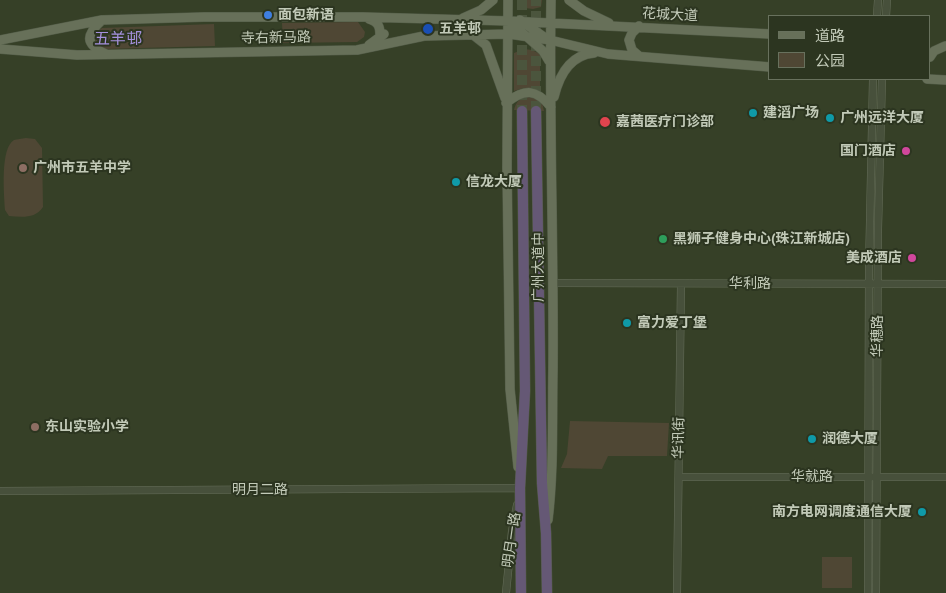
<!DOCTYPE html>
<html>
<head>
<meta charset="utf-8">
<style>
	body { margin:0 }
	#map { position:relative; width:946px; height:593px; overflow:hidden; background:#364027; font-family:"PT Sans","Noto Sans SC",sans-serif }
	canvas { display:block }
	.legend { position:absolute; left:768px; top:15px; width:162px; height:65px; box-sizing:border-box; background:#2c3520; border:1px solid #68715d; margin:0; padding:6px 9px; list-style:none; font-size:15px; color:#c2cab8 }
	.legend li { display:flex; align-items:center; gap:10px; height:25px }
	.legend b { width:25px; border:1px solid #68715d }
</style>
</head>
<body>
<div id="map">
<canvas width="946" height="593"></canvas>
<ul class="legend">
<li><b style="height:6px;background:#677059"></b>道路</li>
<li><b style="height:14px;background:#4f4734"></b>公园</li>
</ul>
</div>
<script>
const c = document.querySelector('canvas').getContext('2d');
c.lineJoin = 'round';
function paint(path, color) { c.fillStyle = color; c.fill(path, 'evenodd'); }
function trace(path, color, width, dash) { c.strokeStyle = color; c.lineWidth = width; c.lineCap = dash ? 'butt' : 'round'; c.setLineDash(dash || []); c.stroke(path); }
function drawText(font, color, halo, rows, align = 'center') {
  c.font = font + ' "PT Sans","Noto Sans SC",sans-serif'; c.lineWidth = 4; c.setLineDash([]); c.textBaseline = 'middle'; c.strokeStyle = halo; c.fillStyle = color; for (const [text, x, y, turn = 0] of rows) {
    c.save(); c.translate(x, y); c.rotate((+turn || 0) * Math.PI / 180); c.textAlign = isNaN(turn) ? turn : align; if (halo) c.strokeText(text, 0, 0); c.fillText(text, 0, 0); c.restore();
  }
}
paint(new Path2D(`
	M 517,0 L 542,0 L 541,7 L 533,9 L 517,7 Z
	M 358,22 L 365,32 L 364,37 L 357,42 L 283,43 L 282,23 Z
	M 214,24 L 215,46 L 104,49 L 95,40 L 96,32 L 102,28 Z
	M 524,49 L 532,50 L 540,54 L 540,91 L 524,88 L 514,91 L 514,53 Z
	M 532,96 L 542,102 L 544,111 L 514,110 C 517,99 521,98 532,96 Z
	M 26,138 L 35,139 L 42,148 L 43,207 C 35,219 22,217 9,216 L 5,210 C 4,194 0,148 14,140 C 17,139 22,139 26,138 Z
	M 570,421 L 669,423 L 667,456 L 608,456 L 602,469 L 561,468 L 567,454 Z
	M 822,557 L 852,557 L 852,588 L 822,588 Z`), '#4f4734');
trace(new Path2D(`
	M 522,0 L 522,111
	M 536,111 L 536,0`), '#4b553d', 10, [10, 5]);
const minor = new Path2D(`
	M 877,16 L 878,0
	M 886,16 L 887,0
	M 554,283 L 946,284
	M 679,477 L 946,477
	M 0,491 L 520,488 L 519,492
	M 506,593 L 512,531 L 517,505
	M 677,593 L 681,284
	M 868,593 L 869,268 L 873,79
	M 876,593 L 878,229 L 882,79`);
const major = new Path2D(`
	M 508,0 L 507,168 L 510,389 L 518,467
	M 569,0 L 584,11 L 609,23
	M 463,18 L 481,10 L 493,0
	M 102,20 C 86,35 84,44 106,54
	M 520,20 L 544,37
	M 509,21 L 543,51 L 549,61
	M 472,34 L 486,45 L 505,98
	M 0,40 L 102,20 L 204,17 L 363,17 L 509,21 L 770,34
	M 369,45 L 384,34 L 380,35 C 380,26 378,22 369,19
	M 0,49 L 77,55 L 357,50 L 424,36 L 509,34 L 550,40 L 608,54 L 770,67
	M 639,56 L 632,50 L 629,40 L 632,33 L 639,26
	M 930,57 L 934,51 L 945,46
	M 927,79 L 946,80
	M 554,97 C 559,76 570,55 594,53
	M 506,103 C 525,88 536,89 551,107
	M 548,520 C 554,470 552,419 553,369 C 554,246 549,123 551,0`);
const highway = new Path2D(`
	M 536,111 L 542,483 L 546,533 L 547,593
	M 521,593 L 520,488 L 525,391 L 522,111`);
trace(minor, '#656d59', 8);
trace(major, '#535c48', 10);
trace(highway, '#525a46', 11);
trace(minor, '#47503b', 7);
trace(major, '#677059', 9);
trace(highway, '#655875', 10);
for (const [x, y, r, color] of [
	[268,15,5,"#3f7fe0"],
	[428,29,6,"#1a4fb4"],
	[753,113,5,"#0f9aa8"],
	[830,118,5,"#0f9aa8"],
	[605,122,6,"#e0444e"],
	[906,151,5,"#d1479c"],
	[23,168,5,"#8d6e63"],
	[456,182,5,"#0f9aa8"],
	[663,239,5,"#2e9e5b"],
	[912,258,5,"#d1479c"],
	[627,323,5,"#0f9aa8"],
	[35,427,5,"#8d6e63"],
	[812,439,5,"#0f9aa8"],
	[922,512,5,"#0f9aa8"]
]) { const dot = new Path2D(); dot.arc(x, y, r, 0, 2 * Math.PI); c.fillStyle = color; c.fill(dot); trace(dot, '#2c3520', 2); }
drawText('bold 14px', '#c2cab8', '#2c3520', [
	["面包新语",278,15],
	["五羊邨",439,29],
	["建滔广场",763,113],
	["广州远洋大厦",840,118],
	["嘉茜医疗门诊部",616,122],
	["国门酒店",896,151,"right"],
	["广州市五羊中学",33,168],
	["信龙大厦",466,182],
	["黑狮子健身中心(珠江新城店)",673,239],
	["美成酒店",902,258,"right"],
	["富力爱丁堡",637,323],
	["东山实验小学",45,427],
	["润德大厦",822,439],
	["南方电网调度通信大厦",912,512,"right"]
], 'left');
drawText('14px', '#c2cab8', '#2c3520', [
	["花城大道",670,15,3],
	["寺右新马路",276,38,-1],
	["广州大道中",539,267,-90],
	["华利路",750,284],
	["华穗路",878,336,-90],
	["华讯街",679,438,-89],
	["华就路",812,477],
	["明月二路",260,490],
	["明月一路",512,540,-82]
]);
drawText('16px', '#a490dc', '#2c3520', [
	["五羊邨",118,39]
]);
</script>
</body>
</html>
